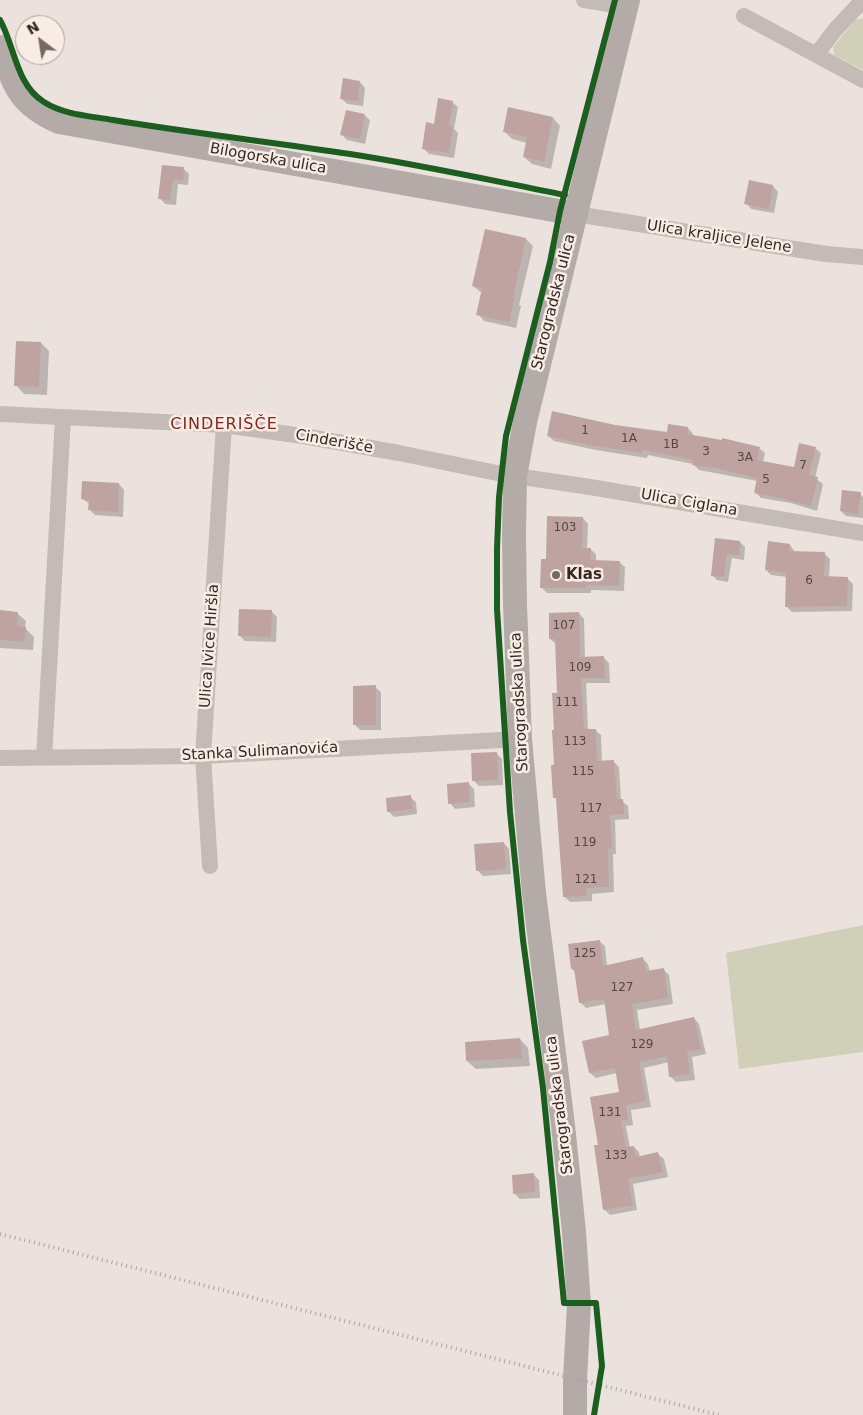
<!DOCTYPE html>
<html>
<head>
<meta charset="utf-8">
<style>
	body { margin:0 }
	#map { position:relative; width:863px; height:1415px; overflow:hidden; background:#ebe2de; font-family:"DejaVu Sans",sans-serif }
	canvas { display:block }
	.north { position:absolute; left:15px; top:15px; width:50px; height:50px; box-sizing:border-box; background:#f9ece4; border:1px solid #aa9e98; border-radius:50%; rotate:329deg; font-size:14px; font-weight:700; line-height:20px; text-align:center; color:#342826 }
	.north::after { content:''; display:block; margin:auto; width:18px; height:22px; background:#746966; clip-path:polygon(50% 0,100% 100%,50% 72%,0 100%) }
</style>
</head>
<body>
<div id="map">
<canvas width="863" height="1415"></canvas>
<div class="north">N</div>
</div>
<script>
const c = document.querySelector('canvas').getContext('2d');
c.lineJoin = 'round';
function paint(path, color) { c.fillStyle = color; c.fill(path, 'evenodd'); }
function trace(path, color, width, dash) { c.strokeStyle = color; c.lineWidth = width; c.lineCap = dash ? 'butt' : 'round'; c.setLineDash(dash || []); c.stroke(path); }
function drawText(font, color, halo, rows, align = 'center') {
  c.font = font + ' "DejaVu Sans",sans-serif'; c.lineWidth = 5; c.setLineDash([]); c.textBaseline = 'middle'; c.strokeStyle = halo; c.fillStyle = color; for (const [text, x, y, turn = 0] of rows) {
    c.save(); c.translate(x, y); c.rotate((+turn || 0) * Math.PI / 180); c.textAlign = isNaN(turn) ? turn : align; if (halo) c.strokeText(text, 0, 0); c.fillText(text, 0, 0); c.restore();
  }
}
paint(new Path2D(`
	M 861,18 L 863,19 L 863,70 L 834,55 L 833,47 L 855,20 Z
	M 863,925 L 863,1052 L 739,1069 L 726,953 Z`), '#d0cfb8');
paint(new Path2D(`
	M 360,82 L 365,88 L 363,106 L 347,104 L 341,98 Z
	M 452,102 L 458,107 L 454,129 L 458,133 L 454,158 L 429,154 L 424,149 L 435,125 Z
	M 364,115 L 370,120 L 365,144 L 347,140 L 342,135 Z
	M 553,118 L 560,126 L 551,169 L 532,164 L 524,157 L 527,143 L 512,139 L 504,131 Z
	M 163,166 L 184,169 L 189,174 L 188,185 L 178,184 L 176,205 L 165,204 L 160,198 Z
	M 773,186 L 778,192 L 774,213 L 751,209 L 746,203 Z
	M 486,230 L 526,239 L 533,246 L 519,305 L 521,306 L 516,328 L 484,321 L 478,314 L 482,293 L 473,286 Z
	M 41,343 L 49,351 L 47,395 L 24,394 L 16,385 Z
	M 615,426 L 668,433 L 688,428 L 693,434 L 693,436 L 759,448 L 765,453 L 763,462 L 795,468 L 815,448 L 821,453 L 815,478 L 823,484 L 817,511 L 791,503 L 761,498 L 755,492 L 757,481 L 699,470 L 693,464 L 648,455 L 647,458 L 596,450 L 554,441 L 548,436 Z
	M 119,484 L 124,490 L 123,517 L 95,515 L 90,510 L 90,504 L 82,499 Z
	M 860,494 L 863,497 L 863,518 L 846,516 L 841,511 Z
	M 583,518 L 588,524 L 587,549 L 590,549 L 596,554 L 596,562 L 619,562 L 625,567 L 624,591 L 591,590 L 591,593 L 547,593 L 541,587 L 547,561 Z
	M 716,540 L 740,542 L 745,547 L 744,560 L 732,558 L 728,582 L 717,580 L 712,575 Z
	M 790,545 L 795,552 L 825,554 L 830,559 L 829,578 L 848,579 L 853,584 L 852,611 L 792,612 L 786,606 L 787,577 L 771,575 L 766,570 Z
	M 0,611 L 17,613 L 26,621 L 25,628 L 34,637 L 33,650 L 0,648 Z
	M 271,611 L 277,617 L 276,642 L 245,641 L 239,635 Z
	M 579,613 L 584,619 L 585,658 L 603,657 L 609,663 L 610,683 L 586,683 L 588,730 L 595,730 L 601,735 L 602,762 L 613,761 L 619,767 L 621,800 L 628,806 L 629,819 L 615,820 L 616,854 L 613,854 L 614,892 L 592,894 L 592,901 L 570,902 L 564,896 L 558,801 L 555,797 L 555,732 L 558,694 L 556,644 L 550,639 Z
	M 375,687 L 381,692 L 381,730 L 360,730 L 355,725 Z
	M 496,753 L 502,759 L 503,785 L 479,786 L 474,781 Z
	M 468,783 L 474,789 L 475,807 L 455,809 L 450,803 Z
	M 410,797 L 416,802 L 417,814 L 394,817 L 388,811 Z
	M 504,843 L 509,849 L 511,874 L 483,876 L 477,870 Z
	M 599,941 L 605,946 L 607,966 L 643,959 L 648,964 L 650,972 L 663,969 L 669,975 L 673,1004 L 637,1010 L 640,1030 L 694,1018 L 699,1024 L 706,1054 L 692,1057 L 695,1080 L 676,1082 L 670,1076 L 669,1062 L 644,1068 L 651,1107 L 631,1110 L 633,1125 L 626,1126 L 630,1148 L 634,1147 L 639,1152 L 640,1158 L 658,1154 L 664,1159 L 668,1177 L 633,1184 L 637,1210 L 610,1215 L 605,1210 L 599,1146 L 621,1093 L 617,1073 L 596,1078 L 590,1073 L 611,1036 L 606,1004 L 586,1008 L 580,1002 L 575,972 L 572,969 Z
	M 520,1039 L 528,1048 L 530,1066 L 476,1069 L 467,1061 Z
	M 533,1174 L 539,1180 L 540,1198 L 520,1199 L 515,1194 Z`), '#0003');
paint(new Path2D(`
	M 343,78 L 360,81 L 358,101 L 340,99 Z
	M 438,98 L 453,101 L 449,126 L 453,126 L 449,153 L 422,149 L 426,122 L 434,124 Z
	M 508,107 L 553,117 L 544,162 L 523,157 L 527,137 L 503,132 Z
	M 346,110 L 365,114 L 360,139 L 340,135 Z
	M 162,165 L 184,167 L 183,180 L 173,179 L 170,200 L 158,199 Z
	M 749,180 L 773,185 L 769,209 L 744,204 Z
	M 485,229 L 526,238 L 513,298 L 514,298 L 509,322 L 476,315 L 482,288 L 472,286 Z
	M 16,341 L 41,342 L 39,387 L 14,386 Z
	M 552,411 L 615,425 L 667,432 L 668,424 L 688,427 L 687,434 L 722,440 L 722,438 L 760,447 L 757,460 L 794,467 L 799,443 L 816,447 L 809,475 L 818,477 L 811,506 L 786,500 L 786,499 L 754,493 L 757,478 L 715,468 L 692,465 L 693,460 L 643,450 L 642,453 L 589,445 L 547,436 Z
	M 82,481 L 119,483 L 118,512 L 88,510 L 89,500 L 81,499 Z
	M 842,490 L 861,492 L 858,514 L 840,511 Z
	M 547,516 L 583,517 L 582,548 L 591,548 L 591,560 L 620,561 L 619,586 L 586,585 L 586,588 L 540,588 L 541,559 L 546,559 Z
	M 715,538 L 740,541 L 739,555 L 727,554 L 724,577 L 711,576 Z
	M 768,541 L 790,544 L 789,551 L 825,552 L 824,576 L 848,577 L 847,606 L 785,607 L 786,573 L 765,570 Z
	M 239,609 L 272,610 L 271,637 L 238,636 Z
	M 0,610 L 18,612 L 17,626 L 26,627 L 25,642 L 0,640 Z
	M 579,612 L 580,657 L 604,656 L 605,678 L 581,678 L 584,729 L 596,729 L 597,761 L 614,760 L 617,799 L 623,799 L 624,814 L 610,815 L 612,848 L 608,849 L 609,887 L 587,888 L 587,896 L 563,897 L 556,798 L 553,798 L 551,765 L 554,765 L 552,730 L 554,730 L 552,693 L 557,693 L 555,639 L 549,639 L 549,613 Z
	M 376,685 L 376,725 L 353,725 L 353,686 Z
	M 497,752 L 498,780 L 472,781 L 471,753 Z
	M 469,782 L 470,802 L 448,804 L 447,784 Z
	M 411,795 L 413,809 L 387,812 L 386,798 Z
	M 504,842 L 506,869 L 476,871 L 474,844 Z
	M 600,940 L 603,966 L 643,957 L 646,971 L 664,968 L 668,998 L 632,1004 L 636,1030 L 694,1017 L 701,1049 L 687,1052 L 690,1074 L 669,1077 L 667,1056 L 639,1062 L 646,1101 L 626,1105 L 628,1120 L 621,1121 L 626,1147 L 634,1146 L 636,1157 L 658,1152 L 663,1172 L 628,1179 L 633,1205 L 603,1210 L 594,1145 L 598,1145 L 590,1097 L 619,1092 L 615,1068 L 589,1073 L 582,1041 L 609,1035 L 604,999 L 579,1003 L 574,969 L 571,969 L 568,944 Z
	M 520,1038 L 522,1058 L 466,1061 L 465,1042 Z
	M 534,1173 L 535,1192 L 513,1194 L 512,1175 Z`), '#bea3a0');
trace(new Path2D(`
	M 584,0 L 626,7
	M 744,16 L 863,80
	M 816,55 L 835,30 L 863,0
	M 576,214 L 826,254 L 863,257
	M 0,414 L 224,425 L 303,436 L 399,453 L 502,474 L 590,487 L 863,533
	M 0,758 L 203,756 L 520,739
	M 44,758 L 63,418
	M 210,866 L 203,756 L 224,425`), '#c4bbb7', 16);
trace(new Path2D(`
	M 0,47 C 15,86 18,104 59,122 L 576,214
	M 575,1415 L 575,1379 L 579,1304 L 574,1232 L 563,1125 L 534,893 L 520,739 L 515,604 L 514,535 L 515,476 L 525,422 L 628,0`), '#b4aba8', 24);
trace(new Path2D(`
	M 0,1234 L 719,1415`), '#aba4a2', 4, [1, 4]);
trace(new Path2D(`
	M 0,20 C 15,47 16,85 44,102 C 64,115 91,116 113,120 C 192,133 271,142 350,154 C 422,165 494,181 565,195
	M 594,1415 L 602,1366 L 596,1303 L 564,1303 L 543,1088 L 523,940 L 510,812 L 497,609 L 497,549 L 499,497 L 506,436 L 550,262 L 560,211 L 615,0`), '#1b5e20', 6);
for (const [x, y, r, color] of [
	[556,575,5,"#746966"]
]) { const dot = new Path2D(); dot.arc(x, y, r, 0, 2 * Math.PI); c.fillStyle = color; c.fill(dot); trace(dot, '#f9ece4', 2); }
drawText('12px', '#564744', null, [
	["1",585,431],
	["1A",629,439],
	["1B",671,445],
	["3",706,452],
	["3A",745,458],
	["7",803,466],
	["5",766,480],
	["103",565,528],
	["6",809,581],
	["107",564,626],
	["109",580,668],
	["111",567,703],
	["113",575,742],
	["115",583,772],
	["117",591,809],
	["119",585,843],
	["121",586,880],
	["125",585,954],
	["127",622,988],
	["129",642,1045],
	["131",610,1113],
	["133",616,1156]
]);
drawText('15px', '#342826', '#f9ece4', [
	["Bilogorska ulica",268,159,10],
	["Ulica kraljice Jelene",719,237,9],
	["Starogradska ulica",554,302,-76],
	["Cinderišče",334,442,10],
	["Ulica Ciglana",689,503,10],
	["Ulica Ivice Hiršla",210,646,-86],
	["Starogradska ulica",520,702,-93],
	["Stanka Sulimanovića",260,752,-3],
	["Starogradska ulica",560,1105,-97]
]);
drawText('bold 15px', '#342826', '#f9ece4', [
	["Klas",566,575]
], 'left');
c.letterSpacing = '1px';
drawText('16px', '#822620', '#f9ece4', [
	["CINDERIŠČE",224,425]
]);
c.letterSpacing = '0px';
</script>
</body>
</html>
